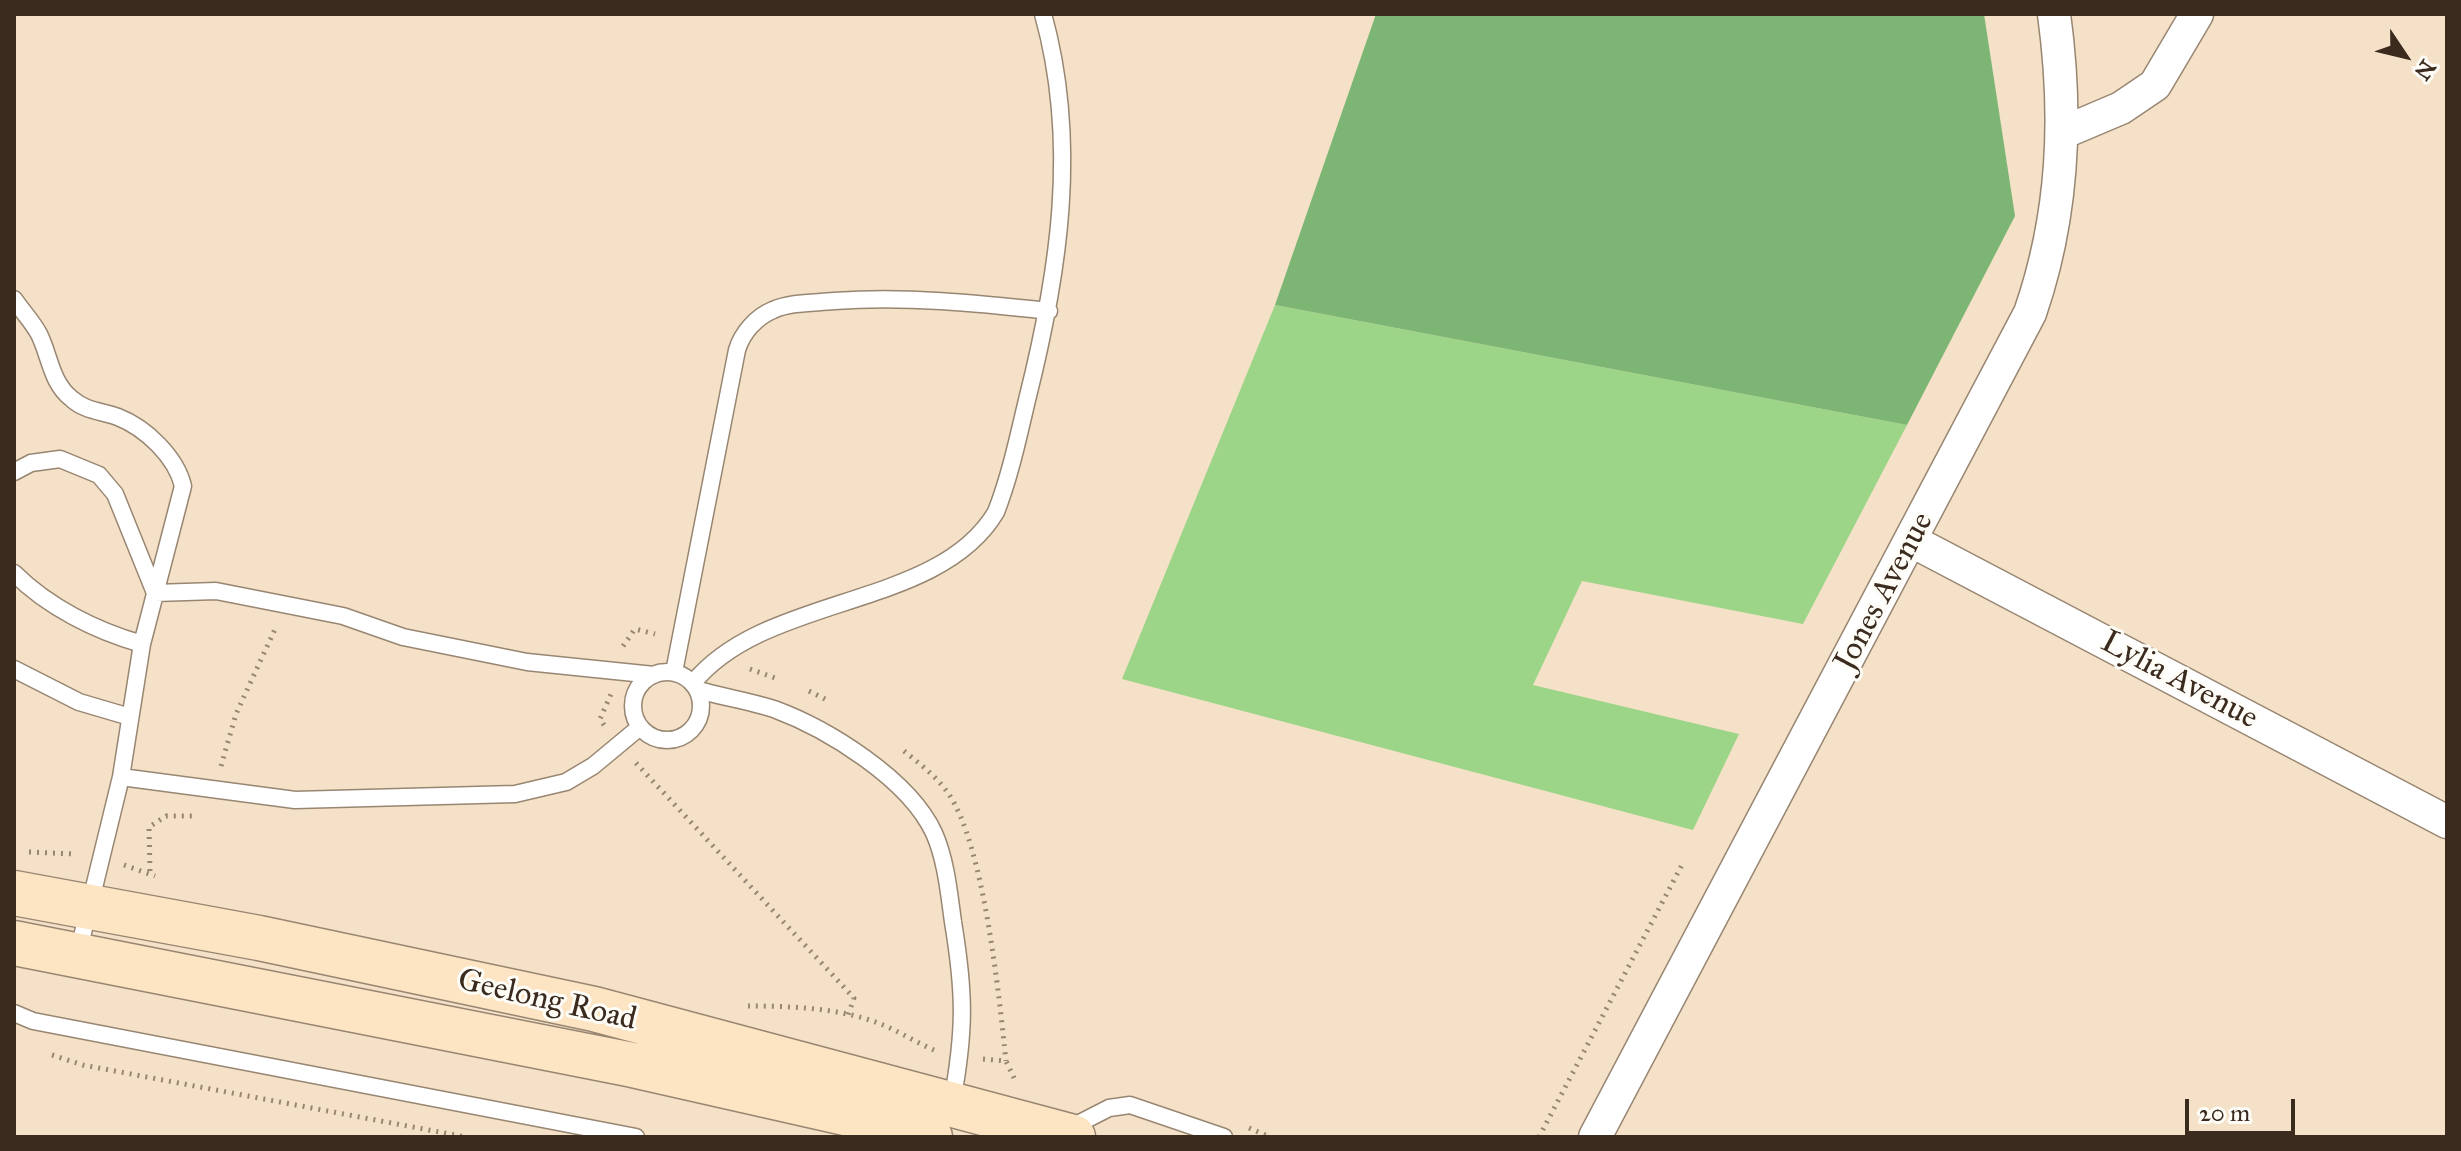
<!DOCTYPE html>
<html>
<head>
<meta charset="utf-8">
<style>
	body { margin:0 }
	#map { position:relative; width:2461px; height:1151px; overflow:hidden; background:#f4e1c7; font-family:"IM FELL Great Primer",serif }
	canvas { display:block }
	.frame { position:absolute; inset:0; border:16px solid #3b2a1e; pointer-events:none }
	.north { position:absolute; left:2365px; top:16px; width:80px; height:80px; -webkit-text-stroke:6px #fdfcf7; paint-order:stroke; rotate:125deg; font-size:22px; font-weight:700; line-height:32px; text-align:center; color:#3b2a1e }
	.north::after { content:''; display:block; margin:auto; width:28px; height:36px; background:#3b2a1e; clip-path:polygon(50% 0,100% 100%,50% 72%,0 100%) }
	.scale { position:absolute; left:2185px; top:1099px; width:110px; height:36px; box-sizing:border-box; border:4px solid #3b2a1e; border-top:0; padding-left:10px; font-size:24px; line-height:28px; white-space:nowrap; color:#3b2a1e; -webkit-text-stroke:6px #fdfcf7; paint-order:stroke }
</style>
</head>
<body>
<div id="map">
<canvas width="2461" height="1151"></canvas>
<div class="frame"></div>
<div class="north">N</div>
<div class="scale">20 m</div>
</div>
<script>
const c = document.querySelector('canvas').getContext('2d');
c.lineJoin = 'round';
function paint(path, color) { c.fillStyle = color; c.fill(path, 'evenodd'); }
function trace(path, color, width, dash) { c.strokeStyle = color; c.lineWidth = width; c.lineCap = dash ? 'butt' : 'round'; c.setLineDash(dash || []); c.stroke(path); }
function drawText(font, color, halo, rows, align = 'center') {
  c.font = font + ' "IM FELL Great Primer",serif'; c.lineWidth = 6; c.setLineDash([]); c.textBaseline = 'middle'; c.strokeStyle = halo; c.fillStyle = color; for (const [text, x, y, turn = 0] of rows) {
    c.save(); c.translate(x, y); c.rotate((+turn || 0) * Math.PI / 180); c.textAlign = isNaN(turn) ? turn : align; if (halo) c.strokeText(text, 0, 0); c.fillText(text, 0, 0); c.restore();
  }
}
paint(new Path2D(`
	M 1275,305 L 1907,425 L 1803,624 L 1582,581 L 1533,685 L 1739,734 L 1693,830 L 1122,679 Z`), '#9cd588');
paint(new Path2D(`
	M 1376,14 L 1984,14 L 2015,216 L 1907,425 L 1275,305 Z`), '#7db674');
const lane = new Path2D(`
	M 14,299 C 22,311 32,321 39,334 C 50,356 51,383 72,399 C 85,411 102,411 118,417 C 146,428 176,457 183,486 L 142,644 L 121,777 L 78,953
	M 14,472 L 31,463 L 60,459 L 99,475 L 115,494 L 155,593 L 216,591 L 343,616 L 403,637 L 527,662 L 654,675
	M 14,573 C 48,607 96,631 142,644
	M 14,669 L 79,702 L 130,717
	M 674,672 L 737,350 C 742,333 756,317 773,310 C 791,302 814,303 834,301 C 906,296 976,303 1049,311
	M633 706a34 34 0 1 1 68 0a34 34 0 1 1-68 0Z
	M 693,683 C 766,593 938,610 996,512 C 1010,476 1018,438 1027,400 C 1059,273 1079,143 1043,14
	M 698,690 C 723,697 749,701 774,709 C 828,729 909,779 934,833 C 946,860 949,893 953,922 C 965,994 965,1031 952,1102
	M 121,777 L 295,800 L 515,794 L 566,782 L 593,766 L 640,727
	M 14,1013 L 33,1021 L 636,1137
	M 1068,1129 L 1109,1108 L 1130,1105 L 1224,1137`);
const street = new Path2D(`
	M 2062,133 L 2121,108 L 2155,85 L 2197,14
	M 1912,541 L 2447,822
	M 1595,1137 L 2030,313 C 2064,215 2068,116 2054,14`);
const secondary = new Path2D(`
	M 14,893 L 259,938 L 594,1009 L 1073,1137
	M 14,943 L 633,1065 L 885,1122 L 930,1137`);
trace(lane, '#988672', 19);
trace(street, '#988672', 35);
trace(secondary, '#988672', 47);
trace(new Path2D(`
	M 623,646 L 635,629 L 655,634
	M 750,669 L 778,679
	M 809,691 L 829,701
	M 604,725 L 600,719 L 611,694
	M 904,751 C 920,764 936,776 948,793 C 984,844 999,996 1006,1061
	M 636,763 L 854,998 L 848,1015
	M 221,766 L 236,714 L 276,627
	M 29,852 L 75,854
	M 124,865 L 155,876
	M 150,871 L 149,827 L 166,816 L 192,816
	M 748,1006 C 790,1006 839,1008 878,1023 C 897,1030 915,1042 934,1050
	M 52,1055 L 83,1065 L 466,1137
	M 983,1059 L 1006,1061 L 1014,1078
	M 1249,1128 L 1270,1137
	M 1539,1137 L 1684,861`), '#988672', 5, [2, 6]);
trace(lane, '#fff', 16);
trace(street, '#fff', 32);
trace(secondary, '#fde5c4', 44);
drawText('32px', '#3b2a1e', '#fdfcf7', [
	["Jones Avenue",1885,592,-62],
	["Lylia Avenue",2179,681,28],
	["Geelong Road",547,1001,13]
]);
</script>
</body>
</html>
